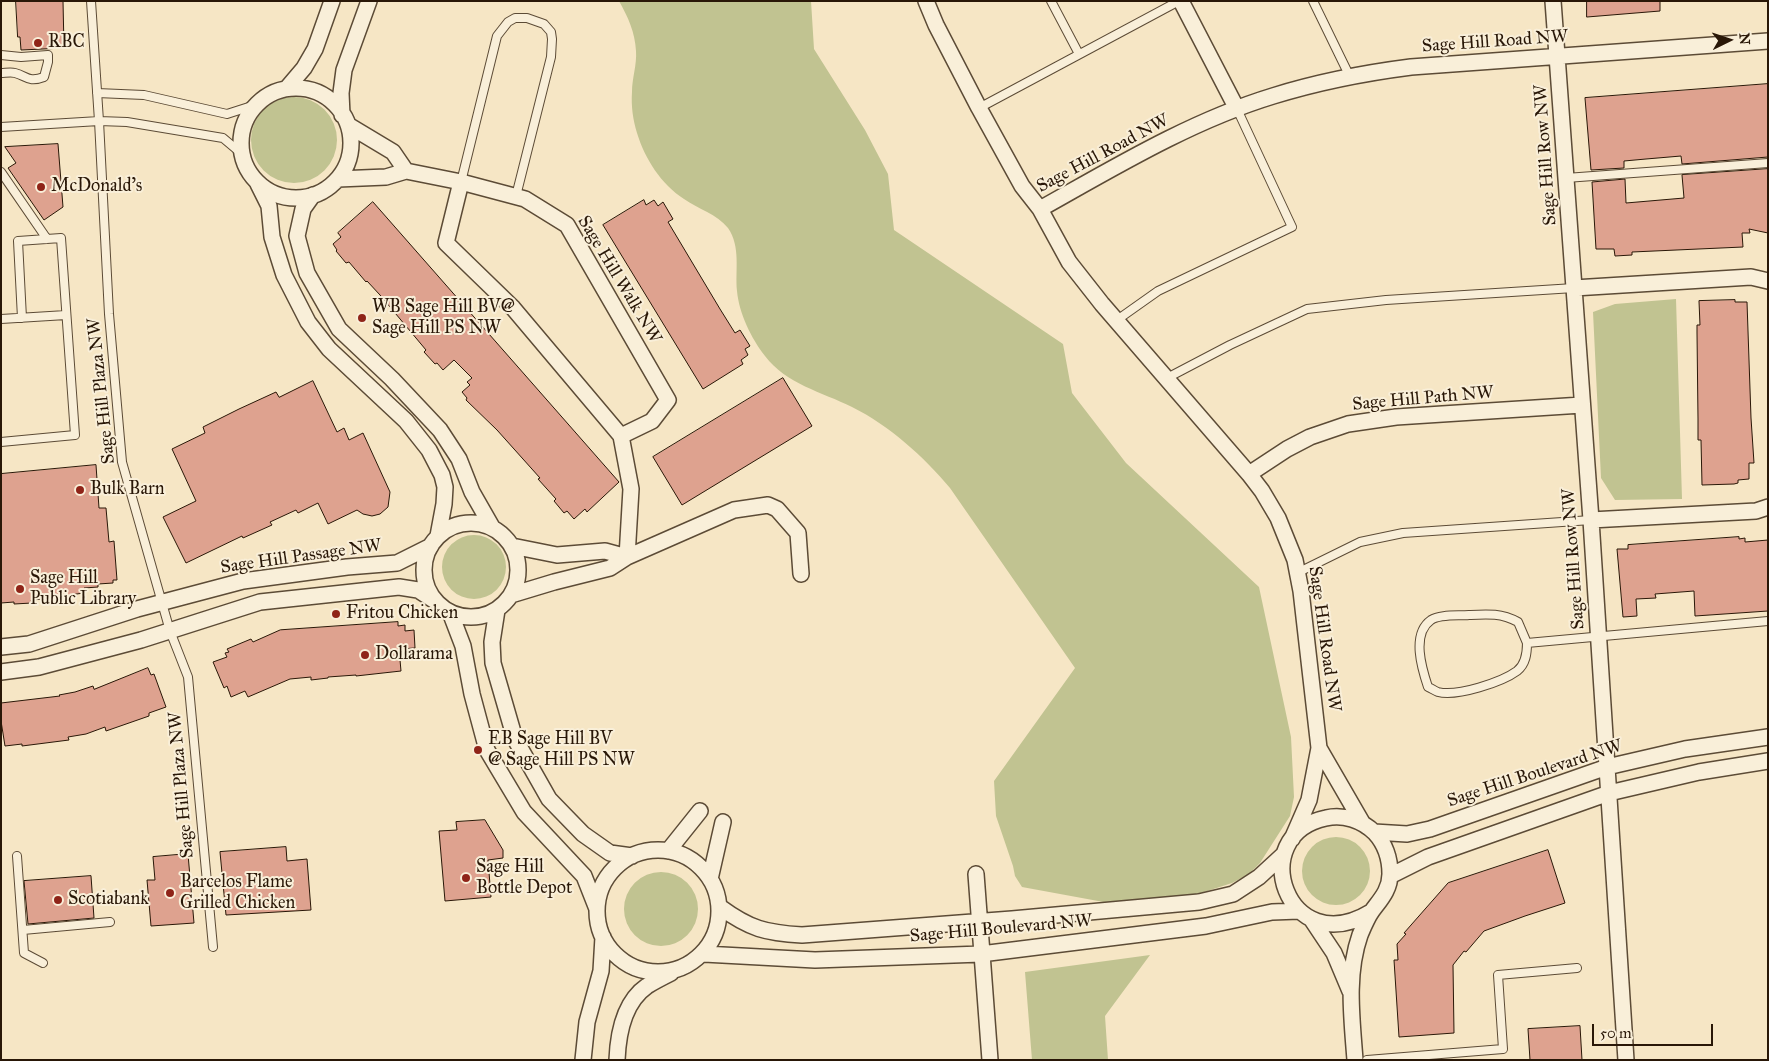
<!DOCTYPE html>
<html>
<head>
<meta charset="utf-8">
<style>
	body { margin:0 }
	#map { position:relative; width:1769px; height:1061px; overflow:hidden; background:#f6e6c5; font-family:"IM FELL Great Primer",serif }
	canvas { display:block }
	.frame { position:absolute; inset:0; border:2px solid #291707; pointer-events:none }
	.north { position:absolute; left:1704px; top:15px; width:50px; height:50px; -webkit-text-stroke:4px #f9efd9; paint-order:stroke; rotate:86deg; font-size:14px; font-weight:700; line-height:20px; text-align:center; color:#291707 }
	.north::after { content:''; display:block; margin:auto; width:18px; height:22px; background:#291707; clip-path:polygon(50% 0,100% 100%,50% 72%,0 100%) }
	.scale { position:absolute; left:1592px; top:1024px; width:121px; height:22px; box-sizing:border-box; border:2px solid #291707; border-top:0; padding-left:6px; font-size:15px; line-height:18px; white-space:nowrap; color:#291707; -webkit-text-stroke:4px #f9efd9; paint-order:stroke }
</style>
</head>
<body>
<div id="map">
<canvas width="1769" height="1061"></canvas>
<div class="frame"></div>
<div class="north">N</div>
<div class="scale">50 m</div>
</div>
<script>
const c = document.querySelector('canvas').getContext('2d');
c.lineJoin = 'round';
function paint(path, color) { c.fillStyle = color; c.fill(path, 'evenodd'); }
function trace(path, color, width, dash) { c.strokeStyle = color; c.lineWidth = width; c.lineCap = dash ? 'butt' : 'round'; c.setLineDash(dash || []); c.stroke(path); }
function drawText(font, color, halo, rows, align = 'center') {
  c.font = font + ' "IM FELL Great Primer",serif'; c.lineWidth = 4; c.setLineDash([]); c.textBaseline = 'middle'; c.strokeStyle = halo; c.fillStyle = color; for (const [text, x, y, turn = 0] of rows) {
    c.save(); c.translate(x, y); c.rotate((+turn || 0) * Math.PI / 180); c.textAlign = isNaN(turn) ? turn : align; if (halo) c.strokeText(text, 0, 0); c.fillText(text, 0, 0); c.restore();
  }
}
paint(new Path2D(`
	M 619,1 L 811,1 L 814,49 L 865,130 L 888,174 L 894,230 L 1063,344 L 1072,393 L 1126,463 L 1259,587 L 1291,737 L 1294,797 L 1290,816 L 1260,863 L 1249,874 L 1232,883 L 1201,893 L 1178,898 L 1109,903 L 1022,887 L 1015,876 L 1013,866 L 996,816 L 994,781 L 1075,668 L 950,488 C 923,456 890,426 852,407 C 822,392 786,384 765,356 C 751,338 739,313 737,291 C 735,270 741,247 728,228 C 717,214 698,209 684,199 C 661,184 645,159 637,133 C 633,120 631,106 632,92 C 632,78 637,65 636,51 C 635,32 628,17 619,1 Z
	M251 140a43 43 0 1 1 86 0a43 43 0 1 1-86 0Z
	M 1676,299 L 1682,499 L 1615,500 L 1601,478 L 1593,312 L 1615,304 Z
	M442 567a32 32 0 1 1 64 0a32 32 0 1 1-64 0Z
	M1302 871a34 34 0 1 1 68 0a34 34 0 1 1-68 0Z
	M624 909a37 37 0 1 1 74 0a37 37 0 1 1-74 0Z
	M 1150,955 L 1105,1016 L 1108,1060 L 1032,1060 L 1025,972 Z`), '#c1c391');
const building = new Path2D(`
	M 16,1 L 63,1 L 64,48 L 21,50 L 20,37 L 18,37 Z
	M 1587,1 L 1660,1 L 1660,11 L 1587,17 Z
	M 1768,84 L 1768,157 L 1682,164 L 1681,156 L 1646,159 L 1624,161 L 1624,168 L 1591,170 L 1585,98 Z
	M 58,144 L 63,207 L 44,220 L 8,168 L 16,163 L 5,147 Z
	M 1768,169 L 1768,233 L 1749,229 L 1750,233 L 1742,233 L 1743,247 L 1632,252 L 1632,255 L 1615,256 L 1614,249 L 1596,249 L 1592,182 L 1625,179 L 1626,203 L 1684,198 L 1682,175 Z
	M 644,200 L 646,205 L 654,200 L 658,206 L 663,202 L 673,219 L 668,222 L 720,309 L 735,333 L 740,330 L 750,346 L 745,349 L 748,355 L 741,360 L 743,364 L 703,389 L 603,225 Z
	M 373,202 L 619,482 L 587,512 L 585,509 L 574,519 L 567,511 L 564,513 L 554,501 L 556,499 L 538,479 L 540,478 L 497,430 L 466,400 L 467,398 L 462,392 L 470,385 L 467,382 L 472,378 L 454,360 L 443,370 L 437,363 L 435,364 L 424,352 L 426,350 L 380,295 L 367,281 L 366,282 L 349,262 L 346,263 L 336,251 L 337,250 L 333,244 L 341,237 L 338,233 Z
	M 1735,300 L 1735,302 L 1747,302 L 1751,418 L 1754,463 L 1749,463 L 1749,479 L 1738,480 L 1738,483 L 1734,484 L 1702,485 L 1701,440 L 1698,440 L 1698,419 L 1697,333 L 1697,325 L 1700,325 L 1699,301 Z
	M 783,378 L 812,426 L 682,505 L 653,457 Z
	M 313,381 L 337,432 L 344,428 L 349,440 L 363,433 L 390,492 L 388,507 L 380,514 L 372,516 L 363,514 L 357,510 L 328,524 L 318,503 L 298,513 L 296,510 L 270,522 L 272,525 L 243,538 L 242,536 L 186,563 L 163,517 L 196,501 L 172,449 L 205,433 L 203,427 L 239,409 L 276,392 L 279,397 Z
	M 96,465 L 99,508 L 106,508 L 109,542 L 114,541 L 117,580 L 113,580 L 113,583 L 98,584 L 98,587 L 84,588 L 84,593 L 69,595 L 69,597 L 31,600 L 32,603 L 14,604 L 14,602 L 1,603 L 1,474 Z
	M 1739,537 L 1739,539 L 1745,538 L 1745,542 L 1768,540 L 1768,611 L 1695,616 L 1694,591 L 1655,594 L 1656,598 L 1636,599 L 1637,616 L 1623,617 L 1617,549 L 1628,549 L 1628,545 Z
	M 398,622 L 398,626 L 405,625 L 405,631 L 414,630 L 415,648 L 399,649 L 401,671 L 356,676 L 356,675 L 328,677 L 328,678 L 311,680 L 311,677 L 290,679 L 248,697 L 245,691 L 231,697 L 227,686 L 224,688 L 213,662 L 227,657 L 225,653 L 229,652 L 227,649 L 251,639 L 253,642 L 280,630 Z
	M 148,668 L 151,675 L 154,674 L 166,707 L 149,713 L 149,716 L 106,731 L 105,727 L 86,734 L 68,737 L 69,740 L 22,746 L 22,744 L 5,746 L 1,721 L 1,703 L 60,696 L 59,695 L 75,692 L 93,686 L 94,689 Z
	M 485,820 L 503,850 L 503,858 L 488,860 L 491,897 L 445,901 L 439,831 L 457,830 L 456,822 Z
	M 286,847 L 287,861 L 307,859 L 311,910 L 226,915 L 220,852 Z
	M 1548,850 L 1565,903 L 1525,916 L 1484,931 L 1466,952 L 1464,951 L 1453,965 L 1454,1033 L 1399,1037 L 1394,960 L 1398,960 L 1397,944 L 1406,934 L 1404,933 L 1448,883 Z
	M 188,854 L 194,923 L 151,926 L 147,880 L 155,880 L 153,857 Z
	M 91,876 L 94,918 L 28,924 L 24,881 Z
	M 1580,1026 L 1582,1060 L 1530,1060 L 1528,1029 Z`);
paint(building, '#dea28f');
trace(building, '#291707', 1);
const lane = new Path2D(`
	M 91,1 L 99,121 L 109,314 L 122,462 L 170,631 L 188,677 L 213,947
	M 1051,1 L 1079,54
	M 1313,1 L 1350,77
	M 1,55 L 21,57 L 48,55 L 48,62 L 44,77 C 28,83 27,76 15,73 C 11,72 5,73 1,73
	M 97,93 L 144,95 L 227,114 L 255,105
	M 979,108 L 1179,1
	M 1,127 L 99,121 L 127,122 L 223,138 L 242,154
	M 1,172 L 47,239
	M 1566,178 L 1768,163
	M 461,182 L 497,36 L 508,22 L 515,18 L 527,18 L 544,24 L 551,32 L 552,39 L 551,57 L 516,196
	M 1,319 L 66,315
	M 1117,320 L 1158,291 L 1292,227 L 1237,109
	M 1167,378 L 1230,345 L 1307,309 L 1386,300 L 1574,288
	M 1,442 L 75,435 L 61,238 L 18,241 L 22,318
	M 1297,573 L 1360,542 L 1403,533 L 1591,520
	M 1527,643 C 1527,653 1526,664 1517,671 C 1502,682 1457,697 1438,692 C 1435,691 1431,688 1428,687 C 1422,669 1411,634 1431,620 C 1440,614 1458,616 1469,615 C 1488,614 1501,613 1518,622 L 1527,643 L 1768,621
	M 17,856 L 24,953 L 43,963
	M 23,930 L 110,922
	M 1367,1060 L 1503,1049 L 1498,975 L 1577,968`);
const street = new Path2D(`
	M 926,1 L 936,25 L 979,108 L 1022,186 L 1040,209 L 1069,262 L 1102,304 L 1249,474 L 1262,491 L 1278,518 L 1295,560 L 1301,591 L 1319,748 L 1309,800 L 1292,839
	M 1181,1 L 1237,109
	M 1553,1 L 1591,520 L 1626,1060
	M 287,88 L 304,68 L 315,49 L 332,1
	M241 143a55 55 0 1 1 110 0a55 55 0 1 1-110 0Z
	M 342,115 L 341,93 L 344,70 L 369,1
	M 348,125 L 393,152 L 406,171
	M 338,179 L 386,177 L 406,171 L 461,182 L 525,199 L 567,225 L 668,400 L 652,421 L 621,436 L 513,308 L 446,243 L 461,182
	M 258,184 L 269,206 L 272,237 L 284,275 L 308,322 L 329,349 L 406,421 L 429,450 L 442,475 L 445,487 L 444,504 L 438,536
	M 313,195 L 303,209 L 297,236 L 307,273 L 339,329 L 392,379 L 440,430 L 459,459 L 472,492 L 492,527
	M 1040,209 C 1115,167 1191,121 1273,96 C 1318,82 1364,73 1411,67 L 1768,41
	M 1574,288 L 1751,277 L 1768,281
	M 621,436 L 631,489 L 627,557
	M 1249,474 L 1287,449 L 1310,437 L 1348,424 L 1396,417 L 1582,405
	M 1591,520 L 1756,511 L 1768,507
	M424 570a47 47 0 1 1 94 0a47 47 0 1 1-94 0Z
	M 512,546 L 557,555 L 605,551 L 627,557
	M 511,595 L 554,582 L 610,568 L 627,557 L 734,510 L 768,505 L 777,509 L 798,533 L 801,574
	M 497,610 L 492,642 L 493,663 L 515,739 L 549,799 L 583,834 L 610,853 L 632,856
	M 450,612 L 463,646 L 472,694 L 487,750 L 524,812 L 584,876 L 597,909
	M 1,647 L 29,644 L 137,609 L 243,581 L 347,567 L 397,563 L 431,546
	M 1,672 L 39,667 L 141,640 L 260,602 L 399,587 L 418,590 L 435,601
	M 1319,748 L 1363,824
	M 1374,832 L 1407,834 L 1430,829 L 1607,767 L 1685,749 L 1768,737
	M597 911a61 61 0 1 1 122 0a61 61 0 1 1-122 0Z
	M 668,851 L 700,811
	M 976,874 L 990,1060
	M 1390,876 L 1428,857 L 1609,793 L 1699,772 L 1768,761
	M 710,879 L 723,822
	M 720,907 C 750,929 766,933 802,935 L 1012,919 L 1199,902 L 1233,894 L 1259,877 L 1284,854
	M 1312,920 L 1334,953 L 1350,991
	M 704,954 L 815,960 L 981,954 L 1206,926 L 1272,912 L 1299,911
	M 583,1060 L 587,1022 L 601,971 L 603,937
	M 617,1060 C 618,1034 624,1002 647,986 C 655,981 663,977 671,973
	M 1355,1060 C 1352,1019 1346,975 1360,935 C 1363,928 1367,918 1372,911 C 1380,900 1390,890 1390,874 C 1390,859 1385,844 1375,833 C 1362,820 1343,814 1326,818 C 1244,835 1287,963 1371,912`);
trace(lane, '#5c4b36', 10);
trace(street, '#5c4b36', 18);
trace(lane, '#f9efd9', 8);
trace(street, '#f9efd9', 15);
for (const [x, y, r, color] of [
	[38,43,5,"#8f2418"],
	[41,187,5,"#8f2418"],
	[362,318,5,"#8f2418"],
	[80,490,5,"#8f2418"],
	[20,589,5,"#8f2418"],
	[336,614,5,"#8f2418"],
	[365,655,5,"#8f2418"],
	[478,750,5,"#8f2418"],
	[466,878,5,"#8f2418"],
	[170,893,5,"#8f2418"],
	[58,900,5,"#8f2418"]
]) { const dot = new Path2D(); dot.arc(x, y, r, 0, 2 * Math.PI); c.fillStyle = color; c.fill(dot); trace(dot, '#f9efd9', 2); }
drawText('18px', '#291707', '#f9efd9', [
	["Sage Hill Road NW",1495,42,-4],
	["Sage Hill Road NW",1103,154,-28],
	["Sage Hill Row NW",1546,155,-94],
	["Sage Hill Walk NW",619,280,59],
	["Sage Hill Plaza NW",102,391,-96],
	["Sage Hill Path NW",1423,399,-5],
	["Sage Hill Passage NW",301,557,-8],
	["Sage Hill Row NW",1574,559,-94],
	["Sage Hill Road NW",1324,639,82],
	["Sage Hill Boulevard NW",1535,774,-18],
	["Sage Hill Plaza NW",182,785,-95],
	["Sage Hill Boulevard NW",1001,929,-5]
]);
drawText('18px', '#291707', '#f9efd9', [
	["RBC",48,43],
	["McDonald's",51,187],
	["WB Sage Hill BV@",372,308],
	["Sage Hill PS NW",372,329],
	["Bulk Barn",90,490],
	["Sage Hill",30,579],
	["Public Library",30,600],
	["Fritou Chicken",346,614],
	["Dollarama",375,655],
	["EB Sage Hill BV",488,740],
	["@ Sage Hill PS NW",488,761],
	["Sage Hill",476,868],
	["Bottle Depot",476,889],
	["Barcelos Flame",180,883],
	["Grilled Chicken",180,904],
	["Scotiabank",68,900]
], 'left');
</script>
</body>
</html>
